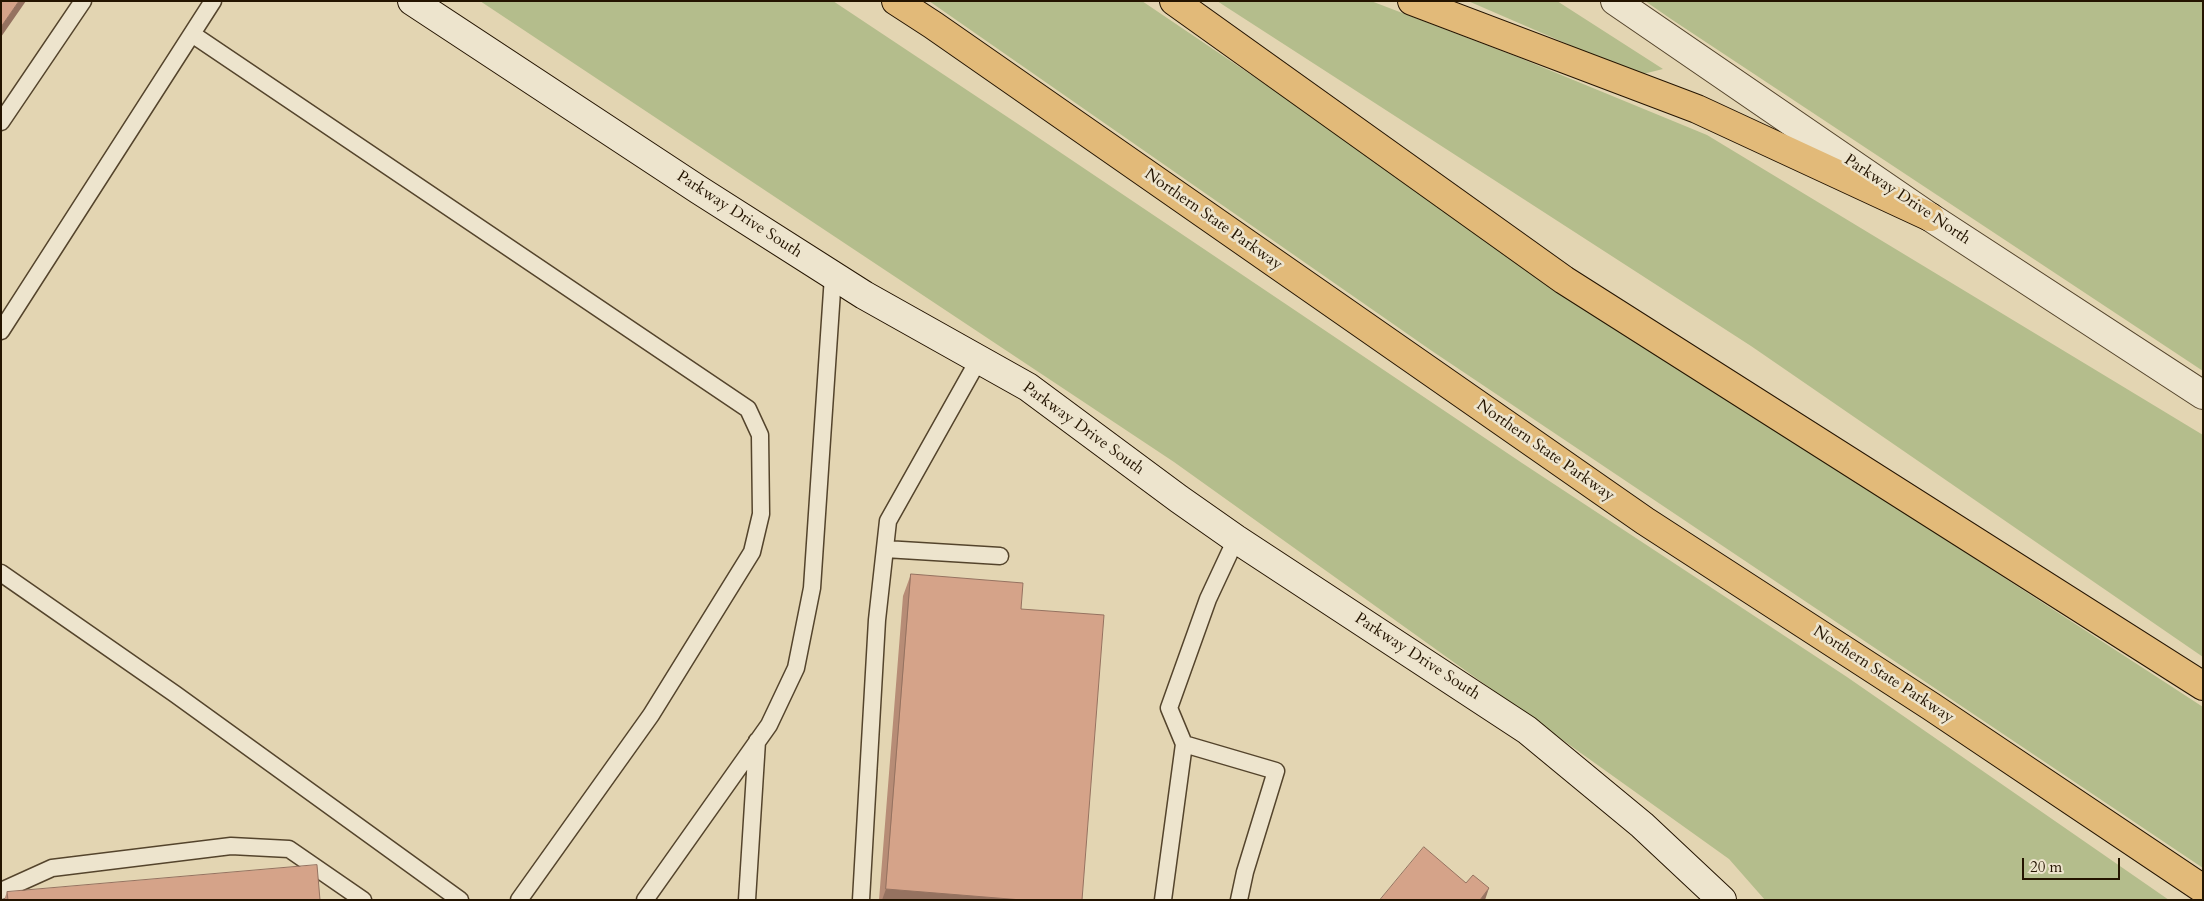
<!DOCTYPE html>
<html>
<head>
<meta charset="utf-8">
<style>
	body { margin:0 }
	#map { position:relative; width:2204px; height:901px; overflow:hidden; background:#e3d5b2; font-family:Cardo,serif }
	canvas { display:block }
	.frame { position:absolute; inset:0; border:2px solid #241400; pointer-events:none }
	.scale { position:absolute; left:2022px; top:858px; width:98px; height:22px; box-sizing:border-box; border:2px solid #241400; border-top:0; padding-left:6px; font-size:15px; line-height:18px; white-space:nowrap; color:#241400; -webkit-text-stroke:4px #ede4cd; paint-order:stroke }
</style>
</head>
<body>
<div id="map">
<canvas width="2204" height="901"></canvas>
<div class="frame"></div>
<div class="scale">20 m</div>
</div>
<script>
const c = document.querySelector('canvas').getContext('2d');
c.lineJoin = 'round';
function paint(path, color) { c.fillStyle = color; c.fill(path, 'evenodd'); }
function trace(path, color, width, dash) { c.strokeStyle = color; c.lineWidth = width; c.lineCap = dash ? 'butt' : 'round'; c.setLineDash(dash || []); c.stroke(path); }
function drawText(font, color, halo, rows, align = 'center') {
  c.font = font + ' Cardo,serif'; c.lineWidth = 5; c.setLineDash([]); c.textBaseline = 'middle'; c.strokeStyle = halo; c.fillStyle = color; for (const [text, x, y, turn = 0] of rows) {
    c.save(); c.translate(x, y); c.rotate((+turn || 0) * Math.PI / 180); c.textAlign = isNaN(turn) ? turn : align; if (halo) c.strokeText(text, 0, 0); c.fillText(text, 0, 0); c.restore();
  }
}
paint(new Path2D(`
	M 480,1 L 833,1 L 1030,132 L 1522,463 L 1847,677 L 2169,900 L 1765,900 L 1729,859 L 1174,462 Z
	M 929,1 L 1142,1 L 1757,417 L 2203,707 L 2203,868 L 1432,351 Z
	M 1217,1 L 1371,1 L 1520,58 L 1707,135 L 2203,435 L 2203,657 L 1751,346 Z
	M 1468,1 L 1557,1 L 1663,69 L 1639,75 Z
	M 1645,1 L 2203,1 L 2203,371 L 1671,19 Z`), '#b4bd8c');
const lane = new Path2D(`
	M 192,34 L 748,409 L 760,435 L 761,514 L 752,552 L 651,715 L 519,900
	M 1,122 L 83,1
	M 1,331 L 213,1
	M 885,549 L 1000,556
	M 1,573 L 175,694 L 460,900
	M 1184,744 L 1276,771 L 1245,872 L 1239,900
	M 1,891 L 52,868 L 231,846 L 289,849 L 363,900
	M 645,900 L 769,725 L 796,668 L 812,588 L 833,276
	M 747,900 L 757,741
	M 861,900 L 877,620 L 888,521 L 979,359
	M 1163,900 L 1184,744 L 1169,708 L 1208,599 L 1236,539`);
const street = new Path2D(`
	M 1615,1 L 1930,217 L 2203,395`);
const secondary = new Path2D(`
	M 412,1 L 699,190 L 864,295 L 1028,387 L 1179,499 L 1236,539 L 1527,730 L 1642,825 L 1722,900`);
const highway = new Path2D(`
	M 896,1 L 933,25 L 1645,521 L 1932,707 L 2203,889
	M 1174,1 L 1564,280 L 2203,686
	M 1412,1 L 1697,109 L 1930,217`);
trace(lane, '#54442c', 19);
trace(street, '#54442c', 30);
trace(secondary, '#241400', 30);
trace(highway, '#241400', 30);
trace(lane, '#ede4cd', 16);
trace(street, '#ede4cd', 28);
trace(secondary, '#ede4cd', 28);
trace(highway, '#e2ba79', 28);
paint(new Path2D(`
	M 911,574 L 1021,609 L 1082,900 L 879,900 L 903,596 Z
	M 7,892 L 320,900 L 4,900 Z`), '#b78c76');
paint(new Path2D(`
	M 19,1 L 26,1 L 1,37 L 1,27 Z
	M 1489,888 L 1485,900 L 1480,900 Z
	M 886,889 L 1022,900 L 882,900 Z`), '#957260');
const building = new Path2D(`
	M 1,1 L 19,1 L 1,27 Z
	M 911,574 L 1023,583 L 1021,609 L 1104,615 L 1082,900 L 1022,900 L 886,889 Z
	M 1424,847 L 1466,883 L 1473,875 L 1489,888 L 1480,900 L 1380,900 Z
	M 317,865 L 320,900 L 8,900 L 7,892 Z`);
paint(building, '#d5a389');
trace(building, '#957260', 1);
drawText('16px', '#241400', '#ede4cd', [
	["Parkway Drive North",1907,200,34],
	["Parkway Drive South",739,215,33],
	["Northern State Parkway",1213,220,35],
	["Parkway Drive South",1083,429,36],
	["Northern State Parkway",1545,451,35],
	["Parkway Drive South",1417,657,33],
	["Northern State Parkway",1883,675,33]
]);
</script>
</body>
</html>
